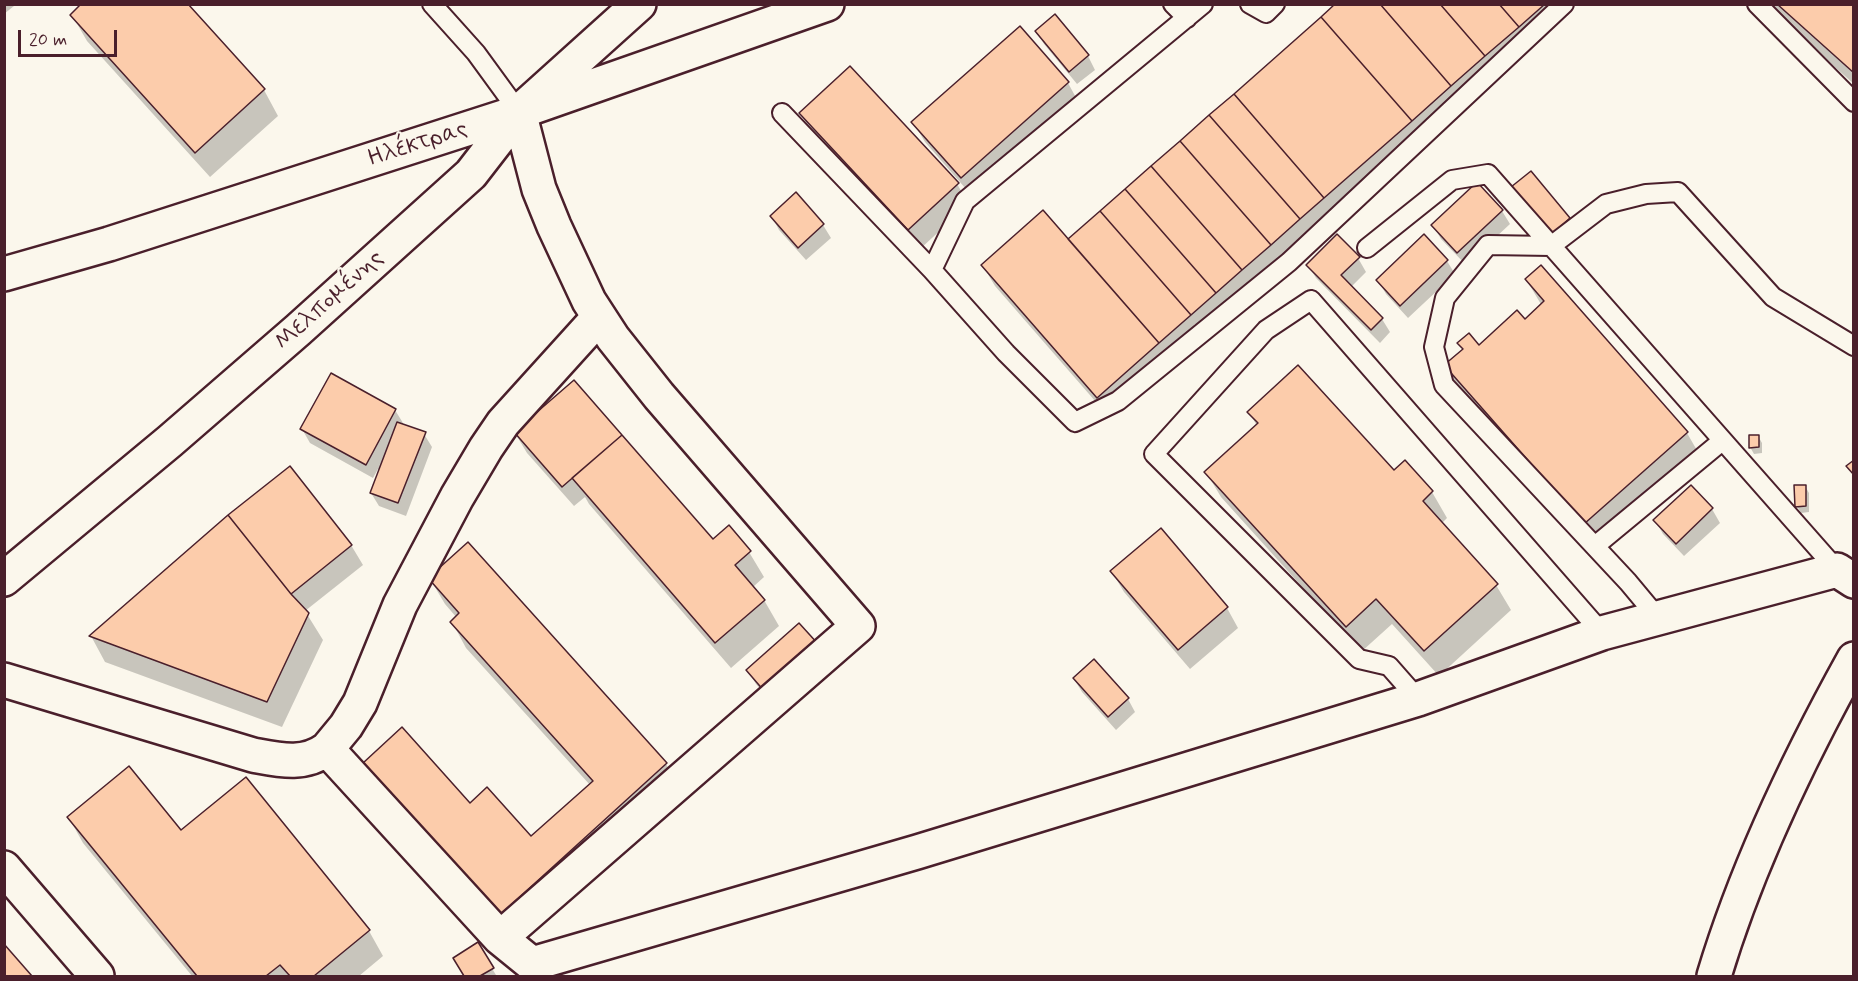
<!DOCTYPE html>
<html>
<head>
<meta charset="utf-8">
<style>
	body { margin:0 }
	#map { position:relative; width:1858px; height:981px; overflow:hidden; background:#fbf7ec; font-family:Mynerve,sans-serif }
	canvas { display:block }
	.frame { position:absolute; inset:0; border:6px solid #4a1f2b; pointer-events:none }
	.scale { position:absolute; left:18px; top:30px; width:99px; height:27px; box-sizing:border-box; border:3px solid #4a1f2b; border-top:0; padding-left:8px; font-size:18px; line-height:21px; white-space:nowrap; color:#4a1f2b; -webkit-text-stroke:4px #fbf7ec; paint-order:stroke }
</style>
</head>
<body>
<div id="map">
<canvas width="1858" height="981"></canvas>
<div class="frame"></div>
<div class="scale">20 m</div>
</div>
<script>
const c = document.querySelector('canvas').getContext('2d');
c.lineJoin = 'round';
function paint(path, color) { c.fillStyle = color; c.fill(path, 'evenodd'); }
function trace(path, color, width, dash) { c.strokeStyle = color; c.lineWidth = width; c.lineCap = dash ? 'butt' : 'round'; c.setLineDash(dash || []); c.stroke(path); }
function drawText(font, color, halo, rows, align = 'center') {
  c.font = font + ' Mynerve,sans-serif'; c.lineWidth = 4.5; c.setLineDash([]); c.textBaseline = 'middle'; c.strokeStyle = halo; c.fillStyle = color; for (const [text, x, y, turn = 0] of rows) {
    c.save(); c.translate(x, y); c.rotate((+turn || 0) * Math.PI / 180); c.textAlign = isNaN(turn) ? turn : align; if (halo) c.strokeText(text, 0, 0); c.fillText(text, 0, 0); c.restore();
  }
}
paint(new Path2D(`
	M 4,4 L 14,6 L 4,14 Z
	M 1337,4 L 1561,4 L 1567,15 L 1422,142 L 1426,147 L 1340,222 L 1310,240 L 1199,328 L 1194,324 L 1201,336 L 1109,417 L 995,286 L 983,266 L 1068,241 Z
	M 1764,4 L 1854,4 L 1854,84 Z
	M 72,15 L 264,90 L 278,116 L 210,177 L 87,41 Z
	M 1036,31 L 1088,56 L 1095,70 L 1077,84 L 1044,44 Z
	M 1068,83 L 1079,103 L 973,197 L 925,142 L 913,122 Z
	M 801,114 L 957,184 L 969,204 L 920,249 L 812,134 Z
	M 1477,184 L 1502,211 L 1510,224 L 1466,265 L 1441,239 L 1433,225 Z
	M 772,217 L 823,225 L 831,238 L 806,260 L 779,230 Z
	M 1358,258 L 1366,272 L 1351,287 L 1382,319 L 1390,332 L 1380,343 L 1316,278 L 1308,265 Z
	M 1447,261 L 1455,274 L 1408,318 L 1386,294 L 1378,280 Z
	M 1541,267 L 1687,433 L 1702,459 L 1600,549 L 1461,391 L 1446,366 L 1464,350 L 1459,343 L 1479,347 L 1525,321 L 1542,306 L 1526,279 Z
	M 395,410 L 403,423 L 402,425 L 424,434 L 432,447 L 406,516 L 379,506 L 371,493 L 380,470 L 378,469 L 373,478 L 310,443 L 302,429 Z
	M 1249,412 L 1394,473 L 1405,462 L 1432,492 L 1447,518 L 1441,524 L 1496,585 L 1511,610 L 1439,676 L 1392,624 L 1361,652 L 1221,497 L 1206,472 L 1257,426 Z
	M 515,433 L 713,542 L 749,552 L 764,577 L 753,587 L 764,600 L 779,626 L 731,668 L 589,504 L 585,497 L 574,506 L 527,453 Z
	M 1758,436 L 1762,443 L 1762,453 L 1754,454 L 1750,447 Z
	M 1805,486 L 1809,493 L 1809,512 L 1801,513 L 1797,506 Z
	M 1691,487 L 1712,509 L 1720,523 L 1684,556 L 1663,534 L 1655,520 Z
	M 1160,530 L 1227,608 L 1238,628 L 1190,669 L 1124,592 L 1112,572 Z
	M 468,544 L 666,764 L 681,790 L 515,940 L 379,789 L 365,763 L 470,805 L 531,839 L 590,785 L 466,648 L 452,622 L 457,618 L 445,604 L 430,579 Z
	M 351,545 L 363,565 L 305,611 L 323,640 L 282,727 L 105,662 L 91,636 Z
	M 799,625 L 774,705 L 756,684 L 748,671 Z
	M 1074,679 L 1128,699 L 1135,712 L 1116,730 L 1082,692 Z
	M 69,818 L 181,832 L 369,931 L 383,956 L 359,976 L 192,976 L 83,843 Z
	M 477,944 L 496,975 L 494,976 L 466,976 L 455,958 Z`), '#0003');
const building = new Path2D(`
	M 81,4 L 188,4 L 265,89 L 195,153 L 70,15 Z
	M 1335,4 L 1380,4 L 1451,86 L 1412,121 L 1321,17 Z
	M 1380,4 L 1440,4 L 1485,56 L 1451,86 Z
	M 1440,4 L 1499,4 L 1519,27 L 1485,56 Z
	M 1499,4 L 1545,4 L 1519,27 Z
	M 1777,4 L 1854,4 L 1854,73 Z
	M 1055,14 L 1089,55 L 1069,72 L 1035,31 Z
	M 1321,17 L 1412,121 L 1324,198 L 1234,94 Z
	M 1020,26 L 1069,82 L 961,178 L 911,122 Z
	M 850,66 L 959,183 L 908,230 L 799,113 Z
	M 1234,94 L 1324,198 L 1300,219 L 1209,115 Z
	M 1209,115 L 1300,219 L 1271,245 L 1180,141 Z
	M 1180,141 L 1271,245 L 1242,270 L 1151,166 Z
	M 1151,166 L 1242,270 L 1216,293 L 1125,189 Z
	M 1531,171 L 1570,218 L 1551,235 L 1511,187 Z
	M 1477,182 L 1503,210 L 1457,253 L 1431,225 Z
	M 1125,189 L 1216,293 L 1191,315 L 1100,211 Z
	M 796,192 L 824,224 L 798,248 L 770,216 Z
	M 1043,210 L 1159,343 L 1097,398 L 981,265 Z
	M 1100,211 L 1191,315 L 1159,343 L 1068,239 Z
	M 1337,234 L 1360,257 L 1341,275 L 1383,318 L 1371,330 L 1306,265 Z
	M 1424,234 L 1448,260 L 1400,306 L 1376,280 Z
	M 1541,265 L 1688,432 L 1584,524 L 1444,365 L 1463,349 L 1457,343 L 1469,333 L 1479,345 L 1517,310 L 1525,319 L 1544,301 L 1525,279 Z
	M 1298,365 L 1394,470 L 1405,460 L 1433,491 L 1423,501 L 1498,584 L 1424,651 L 1376,599 L 1346,627 L 1204,472 L 1258,423 L 1247,412 Z
	M 331,373 L 396,409 L 366,465 L 300,429 Z
	M 574,380 L 622,435 L 562,487 L 514,432 Z
	M 397,422 L 426,432 L 398,503 L 370,493 Z
	M 622,435 L 713,539 L 729,525 L 751,551 L 735,565 L 765,600 L 715,643 L 572,478 Z
	M 1749,435 L 1759,435 L 1759,447 L 1749,448 Z
	M 1854,460 L 1854,475 L 1846,466 Z
	M 290,466 L 352,545 L 291,594 L 228,515 Z
	M 1691,485 L 1713,508 L 1676,544 L 1653,520 Z
	M 1794,485 L 1806,485 L 1806,506 L 1795,507 Z
	M 228,515 L 291,594 L 309,613 L 267,702 L 89,636 Z
	M 1161,528 L 1228,607 L 1178,650 L 1110,571 Z
	M 468,542 L 667,763 L 500,915 L 363,763 L 402,727 L 470,803 L 487,787 L 531,836 L 593,781 L 450,622 L 459,613 L 428,578 Z
	M 799,623 L 819,645 L 765,692 L 746,670 Z
	M 1094,659 L 1129,698 L 1108,717 L 1073,678 Z
	M 129,766 L 181,830 L 246,777 L 370,930 L 314,976 L 290,976 L 280,965 L 266,976 L 197,976 L 67,817 Z
	M 478,942 L 494,968 L 480,976 L 464,976 L 453,958 Z
	M 4,944 L 32,976 L 4,976 Z`);
paint(building, '#fcccab');
trace(building, '#4a1f2b', 1.5);
const lane = new Path2D(`
	M 432,4 L 476,53 L 519,112
	M 1173,4 L 1187,18
	M 1203,4 L 965,201 L 932,270 L 1006,353 L 1075,422 L 1118,401 L 1289,262 L 1564,4
	M 1250,4 L 1266,13 L 1275,4
	M 1757,4 L 1854,102
	M 782,113 L 932,270
	M 1367,248 L 1452,180 L 1488,174 L 1837,570
	M 1595,546 L 1722,441
	M 1658,618 L 1628,582 L 1444,385 L 1434,347 L 1445,298 L 1488,245 L 1551,246 L 1606,204 L 1646,194 L 1678,192 L 1773,297 L 1854,346
	M 1418,699 L 1389,666 L 1359,659 L 1154,454 L 1266,330 L 1311,300 L 1602,633`);
const street = new Path2D(`
	M 4,274 L 109,244 L 519,112 L 827,4
	M 4,579 L 170,441 L 298,330 L 471,174 L 519,112 L 639,4
	M 4,680 L 253,755 C 280,760 304,766 327,749 L 500,938 L 532,964 L 917,852 L 1418,699 L 1602,633 L 1837,570 L 1854,581
	M 327,749 L 346,726 L 360,703 L 400,605 L 457,497 L 486,448 L 503,423 L 599,317
	M 4,868 L 97,976
	M 500,938 L 858,626 L 659,396 L 613,338 L 589,301 L 554,226 L 539,189 L 519,112`);
const secondary = new Path2D(`
	M 1714,976 C 1747,866 1798,760 1854,659`);
trace(lane, '#4a1f2b', 22);
trace(street, '#4a1f2b', 38);
trace(secondary, '#4a1f2b', 38);
trace(lane, '#fbf7ec', 18);
trace(street, '#fbf7ec', 33);
trace(secondary, '#fbf7ec', 33);
drawText('24px', '#4a1f2b', '#fbf7ec', [
	["Ηλέκτρας",418,145,-18],
	["Μελπομένης",330,301,-42]
]);
</script>
</body>
</html>
